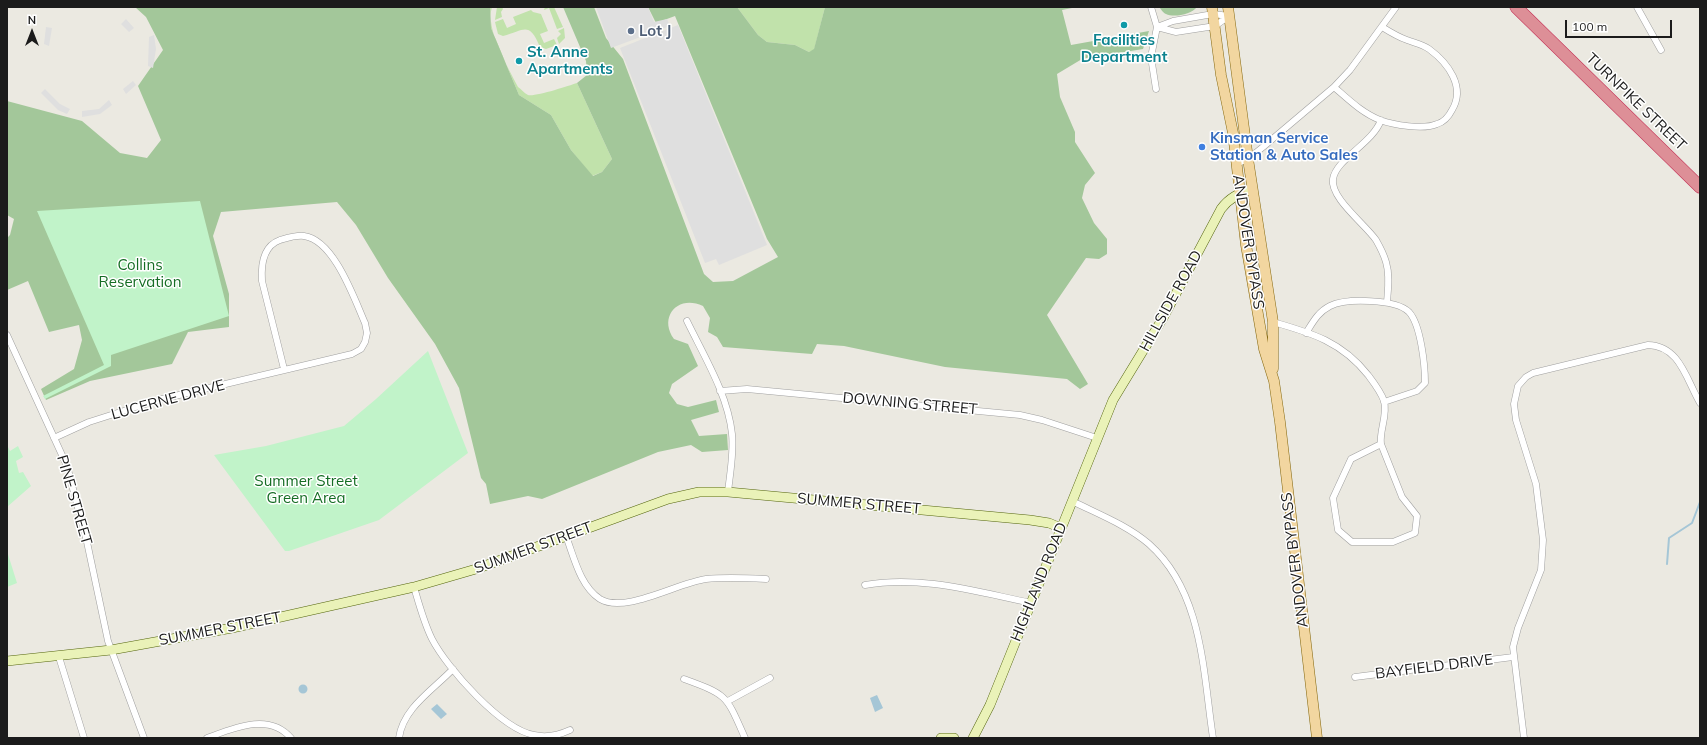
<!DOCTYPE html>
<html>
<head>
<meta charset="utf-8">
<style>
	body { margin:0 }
	#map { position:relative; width:1707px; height:745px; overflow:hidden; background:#ebe9e1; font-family:Mulish,sans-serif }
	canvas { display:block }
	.frame { position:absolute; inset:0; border:8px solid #1b1b1b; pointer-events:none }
	.north { position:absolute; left:12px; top:12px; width:40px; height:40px; -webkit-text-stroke:3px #fff; paint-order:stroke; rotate:0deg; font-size:11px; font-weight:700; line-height:16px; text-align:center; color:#1b1b1b }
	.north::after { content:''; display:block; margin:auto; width:14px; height:18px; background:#1b1b1b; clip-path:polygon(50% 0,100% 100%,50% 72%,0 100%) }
	.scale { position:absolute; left:1565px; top:20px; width:107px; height:18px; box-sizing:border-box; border:2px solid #1b1b1b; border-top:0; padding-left:5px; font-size:12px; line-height:14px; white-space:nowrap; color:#1b1b1b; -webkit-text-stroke:3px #fff; paint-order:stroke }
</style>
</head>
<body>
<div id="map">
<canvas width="1707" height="745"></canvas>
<div class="frame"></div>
<div class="north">N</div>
<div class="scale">100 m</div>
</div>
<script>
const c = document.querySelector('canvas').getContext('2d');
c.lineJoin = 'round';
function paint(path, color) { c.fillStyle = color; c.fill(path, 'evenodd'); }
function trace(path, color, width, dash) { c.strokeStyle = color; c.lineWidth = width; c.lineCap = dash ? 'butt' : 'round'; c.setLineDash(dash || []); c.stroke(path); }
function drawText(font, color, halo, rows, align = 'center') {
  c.font = font + ' Mulish,sans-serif'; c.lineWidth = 3; c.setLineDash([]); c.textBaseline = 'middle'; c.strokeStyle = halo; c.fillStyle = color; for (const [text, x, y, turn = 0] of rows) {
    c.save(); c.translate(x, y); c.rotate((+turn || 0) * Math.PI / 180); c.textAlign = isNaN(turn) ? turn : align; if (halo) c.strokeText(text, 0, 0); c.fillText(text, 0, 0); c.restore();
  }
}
paint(new Path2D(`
	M 490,7 L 492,7 C 485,29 508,67 518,87 C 521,89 524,93 528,95 C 535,97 568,86 577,83 L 612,159 L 602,172 L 592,176 L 571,150 L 551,115 L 519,95 L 491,28 Z
	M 497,7 L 502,7 L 503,9 L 501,12 L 502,17 L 495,20 Z
	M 545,7 L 554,7 L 563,27 L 557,29 L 549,8 L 544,10 Z
	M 737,7 L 825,7 L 814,50 L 809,52 L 795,45 L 767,42 L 758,35 Z
	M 531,10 L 533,12 L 541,14 L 548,31 L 540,34 L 544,43 L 554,39 L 557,45 L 546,49 L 540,47 C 529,21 525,30 503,36 L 498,34 L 495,22 L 503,19 L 507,28 L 516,24 L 513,17 Z
	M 564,28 L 565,38 L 559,44 L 557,38 L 561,34 L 558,31 Z`), '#c1e2ab');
paint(new Path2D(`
	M 135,7 L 490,7 L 491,28 L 519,95 L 551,115 L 571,150 L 593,176 L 602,172 L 612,159 L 577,83 L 587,75 L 586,61 L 563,7 L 594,7 L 606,38 L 623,59 L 704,274 L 713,282 L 733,281 L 778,257 L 767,239 L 675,16 L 656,23 L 648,7 L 737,7 L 758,35 L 767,42 L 795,45 L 809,52 L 814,49 L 825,7 L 1077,7 L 1062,10 L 1071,45 L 1149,31 L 1143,49 L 1082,59 L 1057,74 L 1060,97 L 1075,132 L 1075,142 L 1095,173 L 1085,185 L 1082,198 L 1094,223 L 1107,239 L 1107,254 L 1099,259 L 1086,258 L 1047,315 L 1088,384 L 1080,389 L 1067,379 L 945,367 L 844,346 L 817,344 L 812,354 L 723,347 L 717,337 L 708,332 L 710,318 L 703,306 C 678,294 658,317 674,339 L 688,344 L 698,366 L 672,384 L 669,393 L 677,404 L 688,407 L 716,400 L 719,412 L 691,420 L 699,436 L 727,434 L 728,450 L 702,452 L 691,445 L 658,452 L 542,499 L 528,496 L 490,504 L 486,484 L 481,478 L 459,388 L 435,344 L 388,278 L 356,225 L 337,202 L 221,212 L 213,236 L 229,294 L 229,327 L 188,332 L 172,364 L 90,381 L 46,400 L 41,389 L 74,369 L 82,340 L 79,325 L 49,332 L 28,281 L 7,290 L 7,238 L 10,235 L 14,219 L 7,215 L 7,101 L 82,121 L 120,153 L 147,158 L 161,140 L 138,86 L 163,50 L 146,17 Z
	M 1159,7 L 1197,7 C 1192,14 1174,18 1166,14 C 1163,13 1161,9 1159,7 Z`), '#a3c79a');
paint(new Path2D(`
	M 200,201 L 229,316 L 111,355 L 111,366 L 45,399 L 43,396 L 104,365 L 37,211 Z
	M 428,351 L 468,453 L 379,520 L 289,551 L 285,551 L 214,455 L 266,446 L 344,426 L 376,399 Z
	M 7,445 L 10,451 L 18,446 L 23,457 L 16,461 L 19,473 L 23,472 L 31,486 L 7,507 Z
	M 7,551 L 17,583 L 7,587 Z`), '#c1f3c9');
paint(new Path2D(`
	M 596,7 L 648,7 L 654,22 L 667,19 L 670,26 L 611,48 Z
	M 126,19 L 134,28 L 129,32 L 121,24 Z
	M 678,25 L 767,245 L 719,265 L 716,259 L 705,263 L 620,48 Z
	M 46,27 L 52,28 L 49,46 L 44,44 Z
	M 154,35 L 156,49 L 153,68 L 148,66 L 149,37 Z
	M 133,81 L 136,85 L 126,94 L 123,89 Z
	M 45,89 L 60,104 L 70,109 L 67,114 L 58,110 L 41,93 Z
	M 109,100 L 112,105 L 100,114 L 82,117 L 82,111 L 99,109 Z`), '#dfdfdf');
paint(new Path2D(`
	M298.5 689a4.5 4.5 0 1 1 9 0a4.5 4.5 0 1 1-9 0Z
	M 877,695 L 883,708 L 875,712 L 870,698 Z
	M 437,704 L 447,714 L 441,719 L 431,709 Z`), '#a5c6d6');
trace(new Path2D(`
	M 1667,564 L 1669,538 L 1692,523 L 1700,502`), '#a5c6d6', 2);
const street = new Path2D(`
	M 1151,7 L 1157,27 L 1151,57 L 1156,89
	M 1637,7 L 1661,50
	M 1213,14 L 1229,16 L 1215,26 L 1176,32 L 1157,27 L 1173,21 Z
	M 1334,87 C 1348,99 1362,113 1380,120 C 1393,125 1424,130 1437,124 C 1444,122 1449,116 1452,110 C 1466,87 1448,63 1429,49 C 1422,44 1415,43 1407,40 C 1398,37 1390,32 1382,27
	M 1381,120 C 1373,143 1336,159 1333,179 C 1330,198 1365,224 1376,240 C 1380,247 1384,255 1386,262 C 1390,275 1388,289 1387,302
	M 1236,164 L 1248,159 L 1263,147 L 1334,87 L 1350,70 L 1396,7
	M 687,321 C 704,356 728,395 732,434 C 734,453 730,473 728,492
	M 1273,322 C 1312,333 1342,342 1368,375 C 1374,383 1381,392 1384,401 C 1388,415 1379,431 1381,444
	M 1306,333 C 1313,322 1318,312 1330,306 C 1346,298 1396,299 1409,312 C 1421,325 1425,366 1425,383 L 1417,391 L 1384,402
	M 7,335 L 67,466 L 87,542 L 108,641 L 144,738
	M 720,391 L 747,389 L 1020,415 L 1042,420 L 1097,438
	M 54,438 L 89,422 L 158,400 L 352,354 L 361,349 L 365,342 L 367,333 L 365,323 C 354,298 334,240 304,236 C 296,235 287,238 280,240 C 263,246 261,266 262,281 L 284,369
	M 1381,444 L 1402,497 L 1417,516 L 1415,533 L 1393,542 L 1352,542 L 1338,530 L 1333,498 L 1351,459 Z
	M 1072,501 C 1098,514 1127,525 1149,544 C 1203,592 1203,672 1213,738
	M 566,536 C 574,557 580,586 600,599 C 625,614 677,583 706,579 C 726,577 746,578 766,579
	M 865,585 C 921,575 977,592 1032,603
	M 414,587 C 419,604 424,623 432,639 C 447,668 501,729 534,735 C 546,738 559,735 570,730
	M 59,657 L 84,738
	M 1355,677 L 1513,657
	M 684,679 C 728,695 726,695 745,738
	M 728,701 L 770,678
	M 207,738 C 234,728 269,712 291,738
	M 399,738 C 403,708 433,690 453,669
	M 1524,738 L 1513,647 L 1518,628 L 1541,570 L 1543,540 L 1536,484 L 1516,420 L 1514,404 L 1518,386 L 1526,377 L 1533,373 L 1648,345 C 1680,346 1686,379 1700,403`);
const secondary = new Path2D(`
	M 7,661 L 111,650 L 232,628 L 414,587 L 476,569 L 668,499 L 699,492 L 728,492 L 1030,520 L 1049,523 L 1061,528
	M 941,738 L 954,738
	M 973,738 L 990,705 L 1113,400 L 1163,318 L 1221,209 C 1229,198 1239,193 1252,189`);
const primary = new Path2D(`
	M 1212,7 L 1221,75 L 1233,133 L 1246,245 L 1264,349 L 1274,381 L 1280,422 L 1317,738
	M 1228,7 L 1248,159 L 1273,322 L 1273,369`);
const highway = new Path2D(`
	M 1516,7 L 1700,187`);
trace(street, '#9f9f9f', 7);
trace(secondary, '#54650e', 10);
trace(primary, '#84670e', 11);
trace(highway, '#c43458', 13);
trace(street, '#fff', 6);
trace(secondary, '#eaf2b8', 9);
trace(primary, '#f2d6a0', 10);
trace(highway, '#dd8f97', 12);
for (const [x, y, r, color] of [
	[1124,25,4,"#0f9aa8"],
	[631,31,4,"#5c6f8a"],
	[519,61,4,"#0f9aa8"],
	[1202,147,4,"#3f7fe0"]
]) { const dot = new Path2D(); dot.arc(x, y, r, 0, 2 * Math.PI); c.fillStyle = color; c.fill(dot); trace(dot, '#fff', 1.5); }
drawText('bold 15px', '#4e5e75', '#fff', [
	["Lot J",639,31]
], 'left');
drawText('bold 15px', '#0d838f', '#fff', [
	["Facilities",1124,40],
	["Department",1124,57],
	["St. Anne",527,52,"left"],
	["Apartments",527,69,"left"]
]);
drawText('15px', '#1b1b1b', '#fff', [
	["TURNPIKE STREET",1636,102,44],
	["ANDOVER BYPASS",1248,242,81],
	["HILLSIDE ROAD",1171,301,-61],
	["LUCERNE DRIVE",168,400,-15],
	["DOWNING STREET",910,404,5],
	["PINE STREET",74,500,74],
	["SUMMER STREET",859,504,5],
	["SUMMER STREET",533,548,-20],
	["ANDOVER BYPASS",1295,560,-97],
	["HIGHLAND ROAD",1039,582,-68],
	["SUMMER STREET",220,629,-11],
	["BAYFIELD DRIVE",1434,667,-7]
]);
drawText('bold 15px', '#366cbe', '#fff', [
	["Kinsman Service",1210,138],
	["Station & Auto Sales",1210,155]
], 'left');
drawText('15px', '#156d24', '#fff', [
	["Collins",140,265],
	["Reservation",140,282],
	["Summer Street",306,481],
	["Green Area",306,498]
]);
</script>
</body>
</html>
